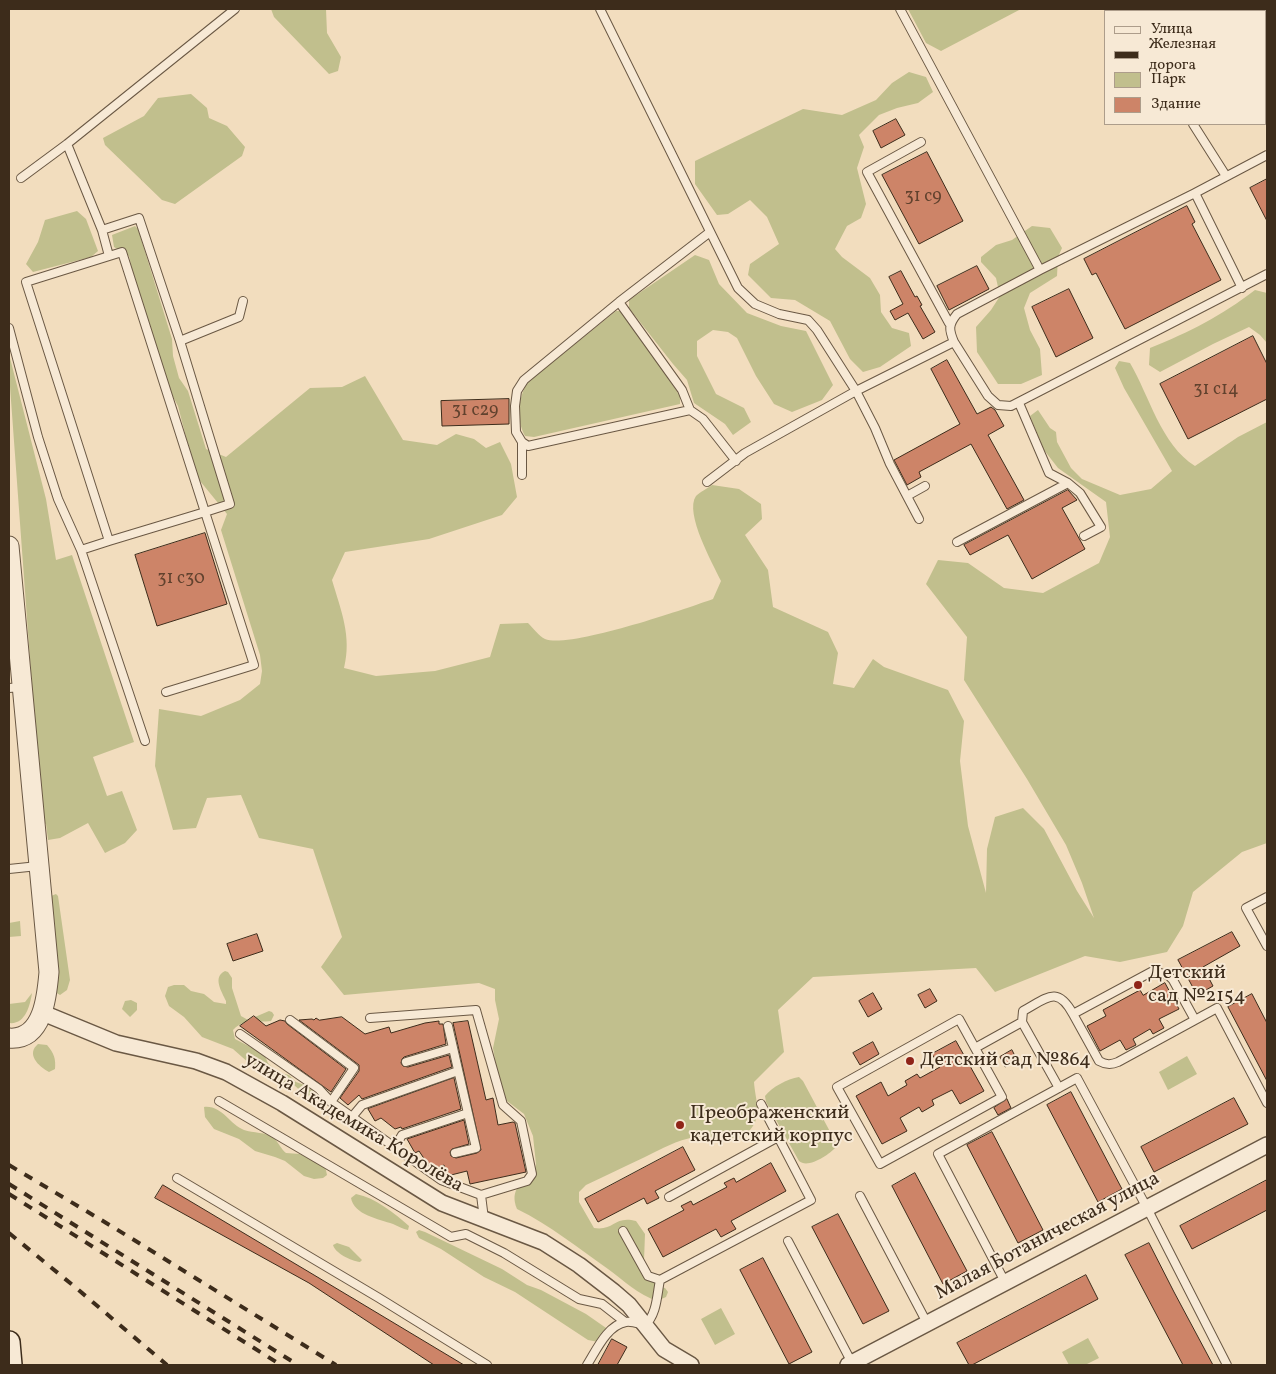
<!DOCTYPE html>
<html>
<head>
<meta charset="utf-8">
<style>
	body { margin:0 }
	#map { position:relative; width:1276px; height:1374px; overflow:hidden; background:#f2ddbe; font-family:Vollkorn,serif }
	canvas { display:block }
	.frame { position:absolute; inset:0; border:10px solid #3d2c1b; pointer-events:none }
	.legend { position:absolute; left:1104px; top:10px; width:162px; height:115px; box-sizing:border-box; background:#f7e9d5; border:1px solid #ad9d8b; margin:0; padding:6px 9px; list-style:none; font-size:15px; color:#3d2c1b }
	.legend li { display:flex; align-items:center; gap:10px; height:25px }
	.legend b { width:25px; border:1px solid #ad9d8b }
</style>
</head>
<body>
<div id="map">
<canvas width="1276" height="1374"></canvas>
<div class="frame"></div>
<ul class="legend">
<li><b style="height:6px;background:#f7e9d5"></b>Улица</li>
<li><b style="height:6px;background:#3d2c1b"></b>Железная дорога</li>
<li><b style="height:14px;background:#c1bf8d"></b>Парк</li>
<li><b style="height:14px;background:#cd8468"></b>Здание</li>
</ul>
</div>
<script>
const c = document.querySelector('canvas').getContext('2d');
c.lineJoin = 'round';
function paint(path, color) { c.fillStyle = color; c.fill(path, 'evenodd'); }
function trace(path, color, width, dash) { c.strokeStyle = color; c.lineWidth = width; c.lineCap = dash ? 'butt' : 'round'; c.setLineDash(dash || []); c.stroke(path); }
function drawText(font, color, halo, rows, align = 'center') {
  c.font = font + ' Vollkorn,serif'; c.lineWidth = 4; c.setLineDash([]); c.textBaseline = 'middle'; c.strokeStyle = halo; c.fillStyle = color; for (const [text, x, y, turn = 0] of rows) {
    c.save(); c.translate(x, y); c.rotate((+turn || 0) * Math.PI / 180); c.textAlign = isNaN(turn) ? turn : align; if (halo) c.strokeText(text, 0, 0); c.fillText(text, 0, 0); c.restore();
  }
}
paint(new Path2D(`
	M 271,9 L 326,9 L 327,33 L 341,57 L 338,71 L 329,74 L 274,17 Z
	M 908,9 L 1021,9 L 941,51 L 926,43 Z
	M 1174,9 L 1245,9 L 1247,11 L 1171,11 Z
	M 1265,28 L 1267,30 L 1267,96 L 1265,93 Z
	M 909,72 L 926,77 L 933,92 L 918,103 L 897,108 L 879,115 L 859,135 L 864,147 L 857,168 L 866,204 L 861,218 L 847,226 L 835,249 L 842,257 L 870,278 L 880,295 L 881,312 L 892,328 L 909,333 L 911,346 L 880,367 L 863,372 L 850,359 L 830,321 L 795,300 L 771,298 L 748,275 L 750,264 L 779,244 L 767,217 L 750,200 L 728,214 L 717,215 L 695,184 L 695,161 L 803,109 L 842,115 L 876,100 L 892,83 Z
	M 191,94 L 207,108 L 209,118 L 227,126 L 245,147 L 242,156 L 175,204 L 162,200 L 105,145 L 103,138 L 144,116 L 158,98 Z
	M 77,211 L 86,219 L 98,251 L 91,257 L 33,272 L 26,264 L 38,242 L 45,220 Z
	M 135,226 L 138,229 L 172,339 L 173,356 L 179,378 L 188,391 L 206,449 L 226,457 L 310,388 L 342,387 L 365,376 L 403,440 L 437,445 L 456,434 L 474,439 L 486,448 L 500,442 L 511,464 L 517,497 L 502,515 L 429,539 L 345,552 L 332,580 C 341,611 352,636 344,668 L 376,676 L 435,671 L 490,657 L 500,624 L 528,623 C 533,628 539,636 545,639 C 569,649 685,609 713,599 L 721,581 C 713,564 684,513 696,496 C 700,492 708,488 712,485 L 739,489 L 761,504 L 762,519 L 745,535 L 768,570 L 773,607 L 828,632 L 838,653 L 833,684 L 854,688 L 873,659 L 884,667 L 948,690 L 964,721 L 960,761 L 968,826 L 986,893 L 987,849 L 995,817 L 1023,808 L 1044,829 L 1077,891 L 1094,918 L 1082,883 L 1066,845 L 1027,779 L 964,680 L 967,637 L 926,584 L 938,560 L 968,563 L 1004,588 L 1043,593 L 1099,563 L 1110,537 L 1106,502 L 1058,468 L 1044,450 L 1030,416 L 1038,410 L 1050,428 L 1056,432 L 1057,442 L 1071,468 L 1082,479 L 1120,495 L 1151,489 L 1172,471 L 1124,388 L 1115,368 L 1119,361 L 1130,363 C 1149,395 1161,445 1195,466 L 1238,437 L 1267,422 L 1267,843 L 1242,852 L 1193,892 L 1183,926 L 1167,952 L 1120,962 L 1085,956 L 995,992 L 976,968 L 813,977 L 778,1010 L 784,1052 L 754,1082 C 755,1099 763,1116 750,1130 C 734,1145 714,1135 695,1137 C 677,1140 661,1149 645,1157 C 625,1166 606,1176 586,1185 L 579,1192 L 579,1202 L 594,1228 C 615,1231 614,1215 636,1221 L 645,1234 L 644,1261 L 661,1287 L 665,1288 L 668,1292 L 666,1297 L 657,1301 C 639,1295 623,1280 608,1269 C 578,1248 550,1225 517,1209 C 509,1189 522,1183 535,1169 L 536,1164 L 533,1136 L 524,1114 L 507,1101 L 500,1089 L 493,1048 L 499,1019 L 495,1000 L 495,989 L 479,983 L 344,995 L 321,967 L 342,937 L 313,849 L 259,838 L 241,795 L 207,798 L 196,828 L 173,830 L 155,766 L 159,709 L 201,716 L 240,700 L 260,684 L 262,671 L 260,655 L 221,530 L 227,514 L 196,476 L 178,406 L 168,388 L 134,278 L 129,256 L 114,247 L 112,235 Z
	M 1032,226 L 1050,228 L 1062,248 L 1058,257 L 1057,276 L 1030,293 L 1024,308 L 1030,330 L 1040,349 L 1042,375 L 1021,384 L 998,384 L 977,352 L 976,327 L 991,310 L 1000,296 L 996,278 L 981,262 L 981,257 L 996,245 L 1012,240 Z
	M 695,255 L 709,260 L 719,284 L 747,313 L 781,326 L 806,331 L 833,385 L 822,400 L 792,412 L 774,404 L 756,376 L 737,338 L 728,332 L 713,330 L 697,341 L 697,356 L 716,394 L 744,408 L 751,422 L 733,435 L 725,424 L 694,403 L 687,380 L 673,364 L 629,308 L 629,300 Z
	M 1255,290 L 1267,293 L 1267,343 L 1260,335 L 1249,327 L 1213,344 L 1160,372 L 1149,365 L 1150,348 C 1190,332 1221,316 1255,290 Z
	M 616,311 L 622,311 L 680,396 L 680,404 L 534,437 L 525,436 C 516,419 518,399 527,383 Z
	M 9,354 L 46,499 L 56,560 L 72,555 L 134,742 L 93,757 L 107,796 L 122,791 L 137,830 L 125,843 L 105,853 L 88,823 L 60,838 L 48,840 L 46,824 L 42,823 L 9,373 Z
	M 56,894 L 58,896 L 70,980 L 67,990 L 60,995 L 55,992 L 49,900 L 51,896 Z
	M 20,921 L 21,936 L 9,937 L 9,923 Z
	M 225,971 L 228,972 L 232,978 L 232,988 L 241,1016 L 248,1020 L 269,1011 L 272,1012 L 274,1015 L 271,1021 C 257,1023 244,1018 233,1030 L 235,1039 L 264,1054 L 268,1063 L 277,1072 L 289,1075 L 296,1082 L 313,1088 L 314,1090 L 310,1096 L 304,1094 L 294,1085 L 281,1086 L 276,1081 L 266,1077 L 261,1067 L 250,1064 L 233,1049 L 202,1037 L 184,1017 L 169,1006 L 165,996 L 168,987 L 174,985 L 184,985 L 191,991 L 204,994 L 214,1002 L 226,1004 L 226,1001 C 222,992 212,977 225,971 Z
	M 32,993 C 30,1006 25,1025 9,1023 L 9,1004 L 25,1002 Z
	M 131,1000 L 137,1003 L 137,1010 L 130,1017 L 122,1009 L 125,1001 Z
	M 38,1044 L 47,1045 C 54,1053 56,1059 55,1069 L 49,1072 C 38,1066 26,1054 38,1044 Z
	M 1187,1056 L 1197,1074 L 1168,1090 L 1159,1072 Z
	M 799,1077 L 803,1081 L 835,1141 L 836,1147 C 829,1155 808,1169 799,1161 L 766,1102 L 765,1096 C 772,1087 787,1079 799,1077 Z
	M 204,1107 C 222,1105 230,1125 244,1130 C 253,1133 266,1132 274,1138 C 279,1143 281,1149 286,1153 L 300,1154 L 325,1166 L 327,1175 L 323,1178 L 314,1179 L 304,1176 L 285,1161 L 275,1157 L 255,1151 L 239,1139 L 214,1129 L 205,1117 Z
	M 356,1194 C 376,1198 394,1213 409,1226 L 408,1230 C 403,1229 398,1226 393,1224 C 379,1219 354,1215 351,1198 Z
	M 419,1230 L 425,1232 L 502,1269 L 527,1285 L 541,1290 L 586,1314 L 609,1330 L 609,1340 L 603,1343 L 588,1340 L 515,1292 L 484,1277 L 441,1249 L 419,1238 L 416,1232 Z
	M 337,1243 L 349,1247 L 362,1260 L 360,1262 C 351,1261 335,1253 333,1245 Z
	M 721,1308 L 735,1334 L 715,1345 L 701,1319 Z
	M 1088,1338 L 1099,1358 L 1085,1365 L 1069,1365 L 1062,1352 Z`), '#c1bf8d');
const building = new Path2D(`
	M 896,119 L 905,135 L 881,148 L 873,131 Z
	M 927,152 L 963,221 L 919,244 L 882,175 Z
	M 1267,179 L 1267,221 L 1250,188 Z
	M 1187,206 L 1195,222 L 1192,224 L 1221,280 L 1125,329 L 1096,273 L 1092,275 L 1084,259 Z
	M 977,266 L 989,289 L 949,310 L 937,286 Z
	M 901,271 L 915,297 L 917,296 L 922,305 L 920,306 L 935,332 L 923,339 L 908,313 L 895,320 L 890,311 L 903,304 L 889,277 Z
	M 1069,289 L 1093,338 L 1056,357 L 1032,307 Z
	M 1253,336 L 1267,364 L 1267,399 L 1188,439 L 1160,384 Z
	M 947,360 L 977,414 L 991,407 L 995,410 L 1004,426 L 988,435 L 1024,500 L 1007,509 L 971,444 L 919,472 L 921,477 L 907,485 L 894,460 L 960,424 L 931,369 Z
	M 509,399 L 509,424 L 442,426 L 441,401 Z
	M 1068,490 L 1077,500 L 1062,508 L 1085,549 L 1032,579 L 1008,535 L 970,555 L 964,545 Z
	M 205,533 L 227,604 L 157,626 L 135,555 Z
	M 1232,932 L 1240,946 L 1203,967 L 1213,986 L 1197,995 L 1178,960 Z
	M 257,934 L 263,951 L 233,961 L 227,944 Z
	M 1165,983 L 1179,1009 L 1159,1019 L 1164,1028 L 1153,1034 L 1150,1029 L 1133,1039 L 1136,1045 L 1126,1050 L 1120,1040 L 1100,1051 L 1087,1026 L 1106,1016 L 1103,1010 L 1140,990 L 1143,995 Z
	M 930,989 L 937,1001 L 925,1008 L 918,995 Z
	M 873,993 L 882,1009 L 868,1017 L 859,1001 Z
	M 1252,994 L 1267,1023 L 1267,1081 L 1228,1007 Z
	M 254,1016 L 266,1026 L 280,1020 L 285,1021 L 287,1024 L 346,1069 L 331,1092 L 240,1026 Z
	M 342,1017 L 365,1034 L 389,1027 L 391,1033 L 425,1023 L 439,1021 L 439,1024 L 443,1024 L 446,1044 L 404,1057 L 402,1059 L 401,1063 L 403,1066 L 408,1067 L 449,1055 L 452,1067 L 362,1099 L 359,1095 L 348,1105 L 340,1098 L 359,1071 L 359,1065 L 299,1020 L 312,1019 L 314,1020 L 316,1018 L 319,1020 Z
	M 468,1021 L 486,1100 L 493,1098 L 498,1125 L 513,1122 L 515,1123 L 526,1172 L 470,1184 L 467,1171 L 447,1176 L 444,1165 L 435,1169 L 427,1163 L 419,1151 L 415,1153 L 407,1139 L 464,1120 L 469,1144 L 452,1149 L 450,1152 L 451,1156 L 456,1158 L 477,1153 L 481,1150 L 453,1023 Z
	M 956,1041 L 984,1091 L 960,1104 L 952,1090 L 932,1100 L 934,1105 L 922,1112 L 919,1107 L 900,1118 L 907,1131 L 882,1144 L 856,1096 L 881,1082 L 888,1096 L 907,1085 L 905,1081 L 917,1074 L 920,1078 L 940,1067 L 932,1054 Z
	M 873,1042 L 879,1054 L 860,1065 L 853,1053 Z
	M 1012,1050 L 1017,1060 L 1005,1067 L 1000,1057 Z
	M 454,1078 L 461,1109 L 402,1129 L 401,1127 L 395,1129 L 381,1118 L 375,1121 L 368,1109 Z
	M 1071,1092 L 1122,1189 L 1098,1202 L 1047,1105 Z
	M 1234,1098 L 1248,1124 L 1154,1172 L 1141,1147 Z
	M 1007,1099 L 1011,1108 L 998,1115 L 994,1108 Z
	M 992,1132 L 1043,1230 L 1018,1243 L 967,1145 Z
	M 683,1147 L 695,1170 L 655,1191 L 659,1198 L 647,1204 L 644,1198 L 598,1222 L 585,1199 Z
	M 771,1163 L 786,1191 L 731,1221 L 736,1229 L 721,1237 L 716,1229 L 663,1257 L 648,1229 L 684,1210 L 681,1206 L 691,1201 L 693,1205 L 727,1187 L 724,1183 L 734,1178 L 736,1182 Z
	M 915,1173 L 967,1271 L 943,1284 L 892,1186 Z
	M 1267,1180 L 1267,1210 L 1192,1249 L 1180,1226 Z
	M 163,1185 L 314,1275 L 464,1365 L 434,1365 L 309,1283 L 155,1198 Z
	M 838,1214 L 889,1311 L 863,1324 L 812,1227 Z
	M 1149,1243 L 1174,1292 L 1213,1365 L 1183,1365 L 1125,1255 Z
	M 763,1258 L 812,1352 L 789,1364 L 740,1270 Z
	M 1086,1275 L 1098,1299 L 972,1365 L 969,1365 L 957,1343 Z
	M 612,1339 L 627,1347 L 617,1365 L 598,1365 Z`);
paint(building, '#cd8468');
trace(building, '#3d2c1b', 1);
const service = new Path2D(`
	M 600,9 L 738,288 L 755,304 L 779,314 L 808,320 L 817,330 L 856,391 L 954,342 C 949,330 948,325 957,314 L 1040,270 L 900,9
	M 1124,9 L 1125,11
	M 1193,124 L 1226,176
	M 921,142 L 867,172 L 949,323
	M 67,144 L 102,230 L 109,256
	M 21,178 L 67,144 L 235,9
	M 102,230 L 139,218 L 180,341 L 230,504 L 205,512 L 254,665 L 166,692
	M 710,232 L 619,302 L 524,380 L 517,391 L 515,406 L 516,432 L 522,442 L 528,446 L 690,410 L 703,419 L 736,461
	M 1040,270 L 1195,193
	M 1242,288 L 1195,193 L 1267,155
	M 619,302 L 682,390 L 690,410
	M 9,328 L 38,437 L 58,499 L 81,550 L 145,741
	M 180,341 L 239,317 L 243,301
	M 954,342 L 988,396 L 998,405 L 1011,406 L 1267,274
	M 522,475 L 522,442
	M 707,482 L 745,453 L 856,391 L 875,428 L 890,464 L 919,519
	M 1068,483 L 1080,493 L 1101,527 L 1084,536
	M 907,496 L 925,486
	M 957,542 L 1068,483 L 1049,473 L 1019,403
	M 81,550 L 109,541 L 26,282 L 122,252 L 205,512 L 109,541
	M 9,688 L 22,687
	M 9,869 L 38,866
	M 1267,897 L 1246,908 L 1267,946
	M 370,1018 L 476,1010 L 503,1105 L 521,1121 L 532,1174 L 527,1181 L 481,1195
	M 959,1019 L 1002,1097 L 880,1164 L 837,1087 Z
	M 290,1020 L 354,1068 L 331,1102
	M 1195,1020 L 1173,980 L 1168,975 L 1153,971 L 1073,1014 L 1099,1061 C 1106,1065 1111,1065 1118,1062 L 1217,1008 L 1267,1103
	M 448,1026 L 476,1148 L 455,1153
	M 240,1034 L 319,1089 L 331,1102 L 441,1180 L 481,1195 L 484,1219
	M 975,1048 L 1022,1022
	M 406,1062 L 453,1048
	M 1059,1088 L 1022,1022 L 1023,1011 C 1047,998 1057,985 1073,1014
	M 219,1101 L 451,1237 L 466,1234 L 504,1253 L 579,1299 L 602,1304 L 625,1322
	M 352,1117 L 362,1105 L 458,1071
	M 395,1147 L 402,1135 L 468,1113
	M 177,1178 L 379,1298 L 487,1365
	M 860,1196 L 927,1323
	M 669,1197 L 778,1137
	M 623,1231 L 648,1276 L 660,1280
	M 788,1241 L 852,1363
	M 1005,1282 L 938,1154 L 1077,1078 L 1147,1208 L 1227,1365
	M 587,1365 C 596,1351 607,1325 626,1322 C 631,1321 640,1324 645,1325 C 657,1315 657,1294 660,1280 L 811,1200 L 761,1104`);
const minor = new Path2D(`
	M 43,1013 L 116,1043 L 196,1061 L 226,1072 L 282,1103 L 442,1203 L 543,1242 L 579,1265 L 614,1292 L 629,1305 L 664,1349 L 691,1365
	M 848,1365 L 1267,1145`);
const tertiary = new Path2D(`
	M 9,546 L 49,972 C 47,996 43,1041 9,1038`);
const secondary = new Path2D(`
	M 9,1342 L 11,1365`);
trace(service, '#6a5844', 10);
trace(minor, '#6a5844', 18);
trace(tertiary, '#6a5844', 21);
trace(secondary, '#3d2c1b', 24);
trace(service, '#f7e9d5', 8);
trace(minor, '#f7e9d5', 15);
trace(tertiary, '#f7e9d5', 19);
trace(secondary, '#f7e9d5', 21);
trace(new Path2D(`
	M 9,1165 L 113,1227 L 336,1365
	M 9,1184 L 298,1365
	M 9,1194 L 281,1365
	M 9,1233 L 75,1287 L 167,1365`), '#3d2c1b', 4, [9, 9]);
for (const [x, y, r, color] of [
	[1138,985,5,"#8f2418"],
	[910,1061,5,"#8f2418"],
	[680,1125,5,"#8f2418"]
]) { const dot = new Path2D(); dot.arc(x, y, r, 0, 2 * Math.PI); c.fillStyle = color; c.fill(dot); trace(dot, '#f7e9d5', 2); }
drawText('18px', '#61422e', null, [
	["31 с9",923,198],
	["31 с14",1216,391],
	["31 с29",475,412],
	["31 с30",181,580]
]);
drawText('20px', '#3d2c1b', '#f7e9d5', [
	["Детский",1148,974],
	["сад №2154",1148,997],
	["Детский сад №864",920,1061],
	["Преображенский",690,1114],
	["кадетский корпус",690,1137]
], 'left');
drawText('20px', '#3d2c1b', '#f7e9d5', [
	["улица Академика Королёва",353,1124,31],
	["Малая Ботаническая улица",1048,1237,-28]
]);
</script>
</body>
</html>
